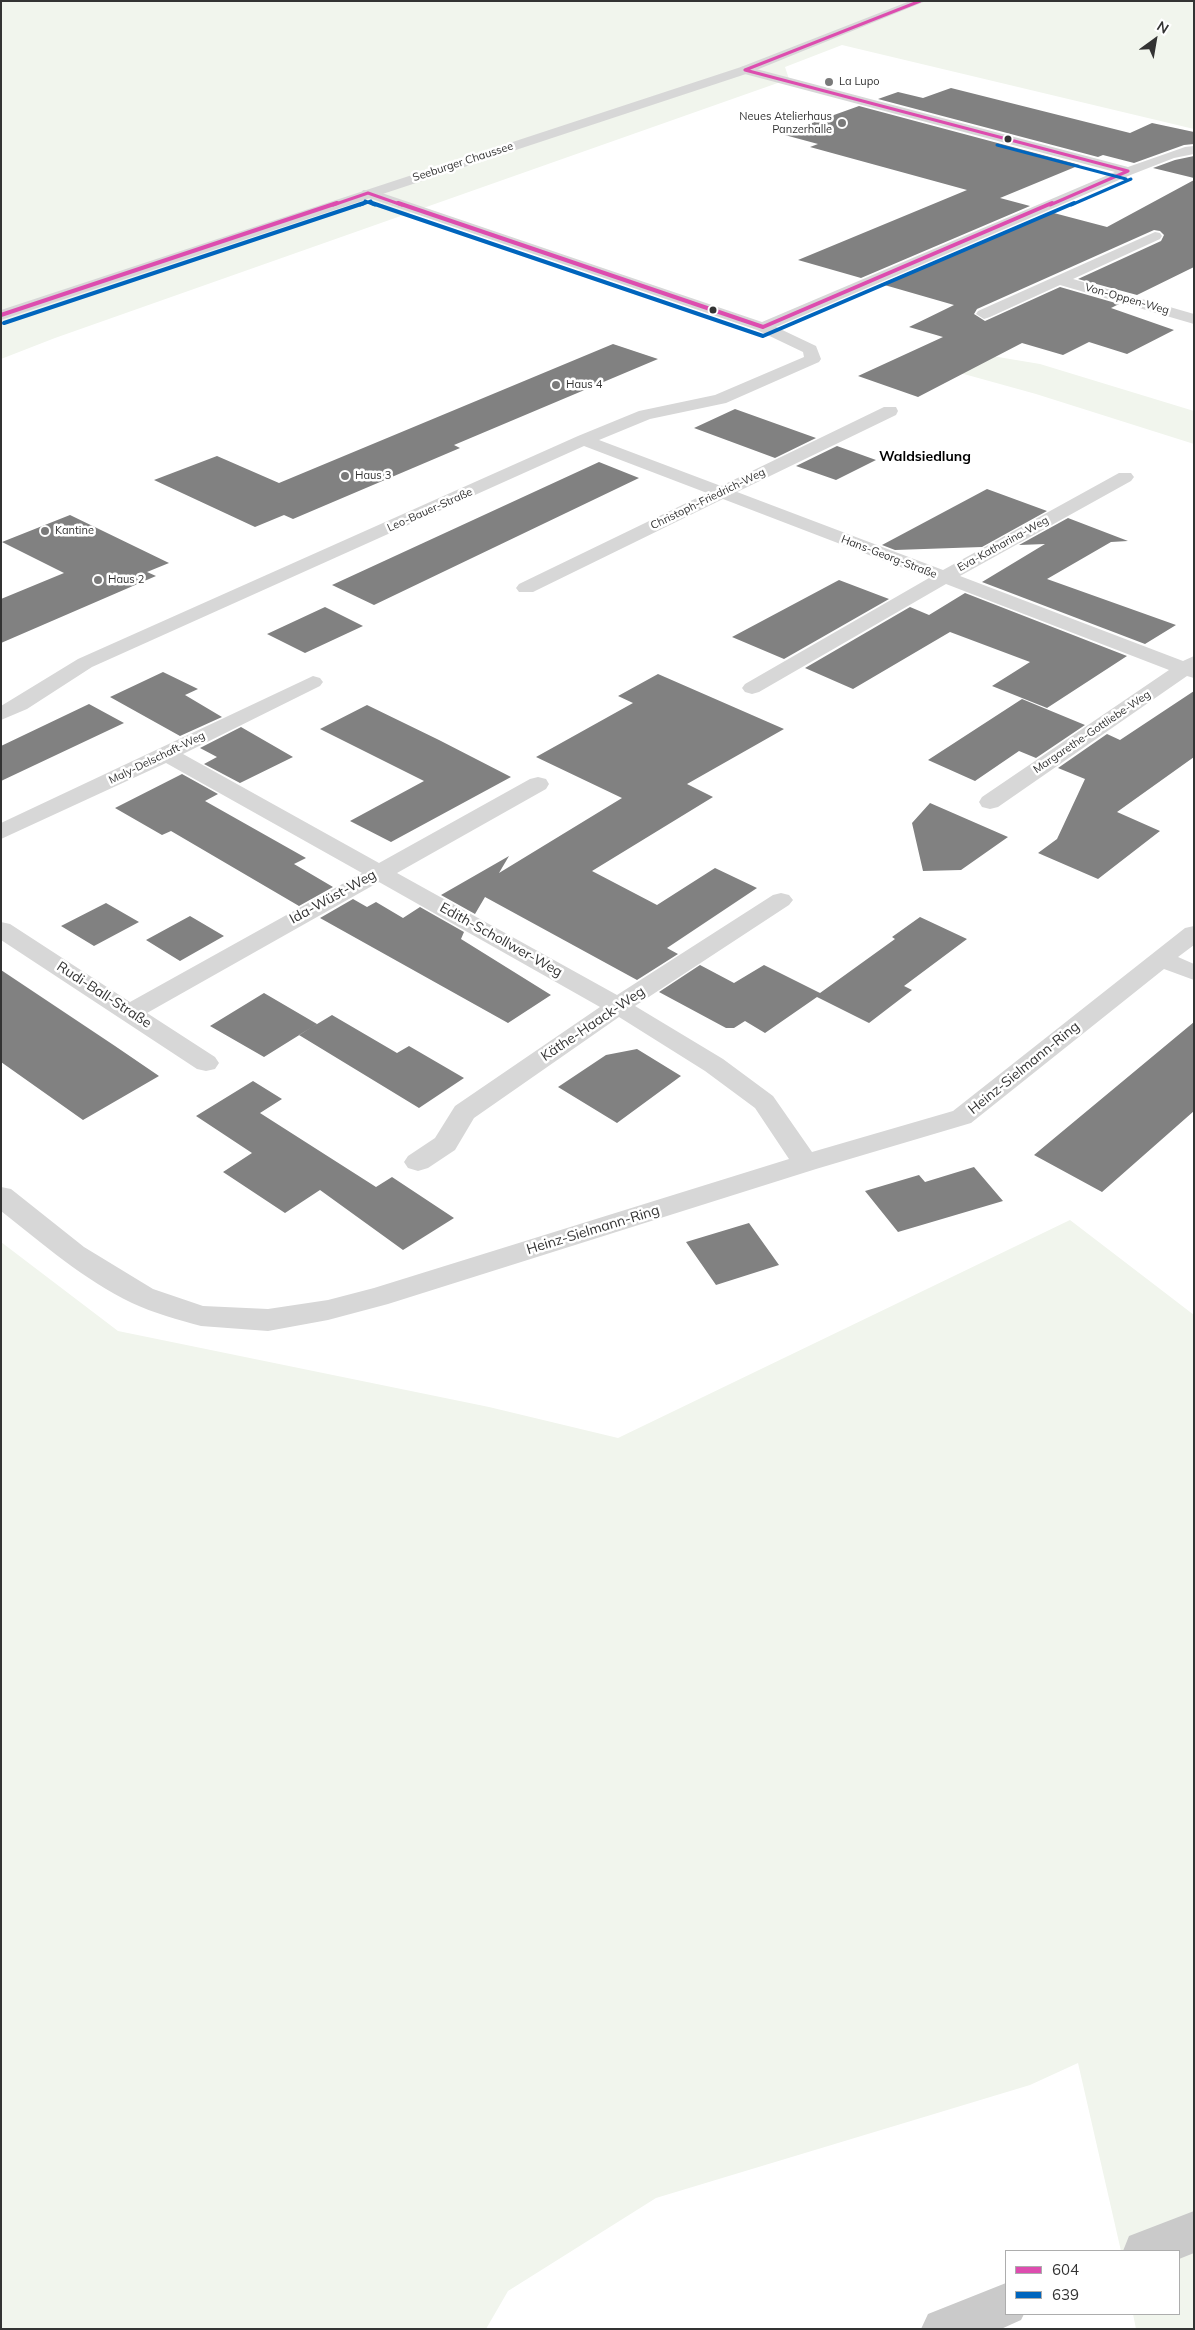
<!DOCTYPE html>
<html>
<head>
<meta charset="utf-8">
<style>
	body { margin:0 }
	#map { position:relative; width:1195px; height:2330px; overflow:hidden; background:#fff; font-family:Mulish,sans-serif }
	canvas { display:block }
	.frame { position:absolute; inset:0; border:2px solid #333; pointer-events:none }
	.legend { position:absolute; left:1005px; top:2250px; width:175px; height:65px; box-sizing:border-box; background:#fff; border:1px solid #adadad; margin:0; padding:6px 9px; list-style:none; font-size:15px; color:#333 }
	.legend li { display:flex; align-items:center; gap:10px; height:25px }
	.legend b { width:25px; border:1px solid #adadad }
	.north { position:absolute; left:1130px; top:15px; width:50px; height:50px; -webkit-text-stroke:4px #fff; paint-order:stroke; rotate:32deg; font-size:14px; font-weight:700; line-height:20px; text-align:center; color:#333 }
	.north::after { content:''; display:block; margin:auto; width:18px; height:22px; background:#333; clip-path:polygon(50% 0,100% 100%,50% 72%,0 100%) }
</style>
</head>
<body>
<div id="map">
<canvas width="1195" height="2330"></canvas>
<div class="frame"></div>
<ul class="legend">
<li><b style="height:6px;background:#dd4daf"></b>604</li>
<li><b style="height:6px;background:#0065bd"></b>639</li>
</ul>
<div class="north">N</div>
</div>
<script>
const c = document.querySelector('canvas').getContext('2d');
c.lineJoin = 'round';
function paint(path, color) { c.fillStyle = color; c.fill(path, 'evenodd'); }
function trace(path, color, width, dash) { c.strokeStyle = color; c.lineWidth = width; c.lineCap = dash ? 'butt' : 'round'; c.setLineDash(dash || []); c.stroke(path); }
function drawText(font, color, halo, rows, align = 'center') {
  c.font = font + ' Mulish,sans-serif'; c.lineWidth = 5; c.setLineDash([]); c.textBaseline = 'middle'; c.strokeStyle = halo; c.fillStyle = color; for (const [text, x, y, turn = 0] of rows) {
    c.save(); c.translate(x, y); c.rotate((+turn || 0) * Math.PI / 180); c.textAlign = isNaN(turn) ? turn : align; if (halo) c.strokeText(text, 0, 0); c.fillText(text, 0, 0); c.restore();
  }
}
paint(new Path2D(`
	M 1,1 L 1194,1 L 1194,129 L 842,45 L 785,67 L 789,79 L 55,338 L 1,359 Z
	M 992,356 L 1040,364 L 1194,411 L 1194,444 L 1036,394 L 953,371 Z
	M 1070,1220 L 1194,1315 L 1194,2329 L 1136,2329 L 1133,2314 L 1179,2314 L 1179,2251 L 1121,2251 L 1078,2063 L 1030,2085 L 656,2198 L 508,2291 L 486,2329 L 1,2329 L 1,1242 L 118,1331 L 489,1407 L 618,1438 Z`), '#f1f5ed');
paint(new Path2D(`
	M 951,88 L 1130,133 L 1152,123 L 1194,132 L 1194,144 L 1184,145 L 1134,163 L 1103,155 L 1098,157 L 878,99 L 898,92 L 923,98 Z
	M 859,106 L 1080,165 L 1000,198 L 1030,206 L 861,278 L 798,260 L 967,190 L 810,147 L 818,144 L 781,134 Z
	M 1194,156 L 1194,178 L 1153,168 L 1175,160 Z
	M 1194,180 L 1194,267 L 1137,295 L 1078,279 L 1161,241 L 1164,235 L 1160,231 L 1154,230 L 977,309 L 974,314 L 985,321 L 1060,287 L 1119,304 L 1111,308 L 1174,330 L 1127,354 L 1089,342 L 1063,355 L 1022,343 L 918,397 L 858,376 L 943,337 L 909,327 L 954,305 L 881,284 L 1050,212 L 1107,227 Z
	M 613,344 L 658,359 L 454,445 L 460,448 L 293,519 L 284,515 L 255,527 L 154,480 L 217,456 L 279,483 Z
	M 735,409 L 816,438 L 775,458 L 694,428 Z
	M 837,446 L 876,460 L 836,480 L 796,466 Z
	M 599,462 L 639,478 L 374,605 L 332,585 Z
	M 987,489 L 1047,511 L 982,547 L 895,550 L 882,545 Z
	M 70,515 L 169,563 L 147,572 L 156,576 L 1,643 L 1,599 L 64,573 L 2,542 Z
	M 1068,518 L 1128,541 L 1111,542 L 1047,579 L 1176,625 L 1145,644 L 982,582 L 1045,544 L 1019,545 Z
	M 839,580 L 889,599 L 784,659 L 732,637 Z
	M 965,593 L 1127,656 L 1047,708 L 992,686 L 1030,662 L 950,632 L 853,689 L 805,668 L 910,607 L 929,615 Z
	M 325,607 L 363,626 L 305,653 L 267,634 Z
	M 163,672 L 198,689 L 185,695 L 222,717 L 180,736 L 110,697 Z
	M 658,674 L 784,729 L 687,784 L 713,797 L 592,871 L 657,905 L 715,868 L 757,888 L 667,948 L 678,954 L 637,980 L 485,897 L 475,914 L 441,895 L 509,856 L 499,873 L 622,798 L 536,757 L 633,703 L 618,696 Z
	M 1194,691 L 1194,757 L 1117,812 L 1160,831 L 1098,879 L 1038,853 L 1057,839 L 1085,779 L 1058,768 L 1107,734 L 1120,740 Z
	M 1022,699 L 1085,725 L 1036,758 L 1019,751 L 975,781 L 928,760 Z
	M 89,704 L 124,723 L 1,781 L 1,746 Z
	M 367,705 L 439,740 L 511,777 L 391,842 L 350,821 L 424,781 L 320,729 Z
	M 241,727 L 293,757 L 240,783 L 204,764 L 217,757 L 200,748 Z
	M 182,774 L 218,794 L 205,801 L 306,858 L 294,864 L 333,887 L 299,906 L 171,831 L 162,835 L 115,808 Z
	M 930,803 L 1008,837 L 961,870 L 923,871 L 912,823 Z
	M 353,899 L 367,907 L 376,902 L 403,918 L 420,907 L 464,932 L 461,939 L 551,995 L 508,1023 L 320,918 Z
	M 106,903 L 139,922 L 94,946 L 61,926 Z
	M 190,916 L 224,936 L 180,961 L 146,940 Z
	M 920,917 L 967,939 L 904,986 L 912,990 L 869,1023 L 817,997 L 765,1033 L 745,1021 L 734,1028 L 726,1028 L 659,992 L 700,965 L 734,983 L 764,965 L 820,993 L 895,939 L 892,937 Z
	M 1,970 L 115,1046 L 159,1076 L 83,1120 L 1,1062 Z
	M 264,993 L 317,1024 L 264,1057 L 210,1026 Z
	M 332,1015 L 397,1053 L 409,1046 L 464,1078 L 419,1108 L 299,1035 Z
	M 1194,1022 L 1194,1111 L 1102,1192 L 1034,1155 Z
	M 637,1049 L 681,1076 L 617,1123 L 558,1087 L 606,1055 Z
	M 253,1081 L 282,1099 L 260,1113 L 376,1187 L 392,1177 L 454,1218 L 403,1250 L 320,1190 L 285,1213 L 223,1172 L 252,1153 L 196,1116 Z
	M 974,1167 L 1003,1201 L 898,1232 L 865,1191 L 919,1175 L 925,1182 Z
	M 749,1223 L 779,1265 L 716,1285 L 686,1242 Z`), '#818181');
paint(new Path2D(`
	M 745,66 L 1128,167 L 1185,147 L 1194,146 L 1194,154 L 1174,158 L 1133,174 L 776,327 L 816,346 L 821,359 L 819,362 L 726,403 L 650,419 L 599,440 L 721,486 L 884,407 L 896,407 L 898,411 L 896,415 L 737,492 L 943,570 L 1119,473 L 1131,473 L 1134,477 L 1131,481 L 960,576 L 1183,661 L 1194,656 L 1194,678 L 1187,676 L 998,807 L 990,809 L 982,807 L 979,802 L 982,797 L 1169,670 L 946,584 L 759,692 L 752,694 L 745,692 L 742,688 L 745,684 L 929,578 L 723,499 L 533,592 L 519,592 L 516,588 L 519,584 L 707,493 L 584,446 L 92,667 L 27,709 L 1,720 L 1,706 L 78,659 L 578,436 L 639,411 L 715,395 L 804,357 L 803,352 L 757,330 L 363,196 L 361,193 L 363,190 L 373,190 L 762,322 L 1115,172 L 741,73 L 739,70 L 741,67 Z
	M 1155,232 L 1160,233 L 1162,236 L 1160,239 L 1073,279 L 1194,314 L 1194,324 L 1060,285 L 990,317 L 984,319 L 976,314 L 978,311 Z
	M 313,676 L 320,678 L 323,682 L 320,686 L 183,754 L 379,863 L 530,779 L 538,777 L 546,779 L 549,784 L 546,789 L 397,873 L 617,995 L 773,895 L 781,893 L 789,895 L 793,900 L 789,905 L 635,1006 L 723,1059 L 773,1096 L 812,1152 L 953,1111 L 1185,928 L 1194,926 L 1194,945 L 1178,957 L 1194,964 L 1194,980 L 1164,969 L 971,1123 L 816,1169 L 388,1304 L 328,1320 L 268,1331 L 201,1326 C 179,1320 153,1313 132,1303 C 84,1280 43,1244 1,1211 L 1,1187 L 11,1189 L 84,1247 L 153,1289 L 203,1306 L 268,1309 L 328,1300 L 374,1288 L 789,1159 L 755,1108 L 705,1071 L 619,1017 L 474,1118 L 455,1150 L 428,1168 L 418,1171 L 408,1168 L 404,1162 L 408,1156 L 435,1138 L 455,1106 L 600,1007 L 379,882 L 147,1013 L 215,1057 L 219,1063 L 215,1069 L 206,1071 L 197,1069 L 1,940 L 1,922 L 10,924 L 130,1002 L 362,873 L 166,763 L 1,839 L 1,823 Z`), '#d7d7d7');
paint(new Path2D(`
	M 910,1 L 926,1 L 749,73 L 1,320 L 1,310 L 741,67 Z`), '#d7d7d7');
paint(new Path2D(`
	M 1194,2211 L 1194,2253 L 1179,2259 L 1179,2251 L 1123,2251 L 1129,2236 Z
	M 1006,2283 L 1006,2314 L 1024,2314 L 1021,2320 L 1001,2329 L 921,2329 L 928,2314 Z`), '#cacaca');
trace(new Path2D(`
	M 745,70 L 1128,171
	M 745,70 L 920,1
	M 368,193 L 402,205
	M 333,205 L 368,193
	M 1050,205 L 1128,171`), '#dd4daf', 3);
trace(new Path2D(`
	M 398,203 L 763,327 L 1052,203
	M 1,315 L 337,203`), '#dd4daf', 4);
trace(new Path2D(`
	M 997,145 L 1126,179
	M 365,201 L 375,205
	M 360,205 L 371,201
	M 1071,205 L 1131,179`), '#0065bd', 3);
trace(new Path2D(`
	M 372,203 L 763,336 L 1074,203
	M 4,323 L 364,203`), '#0065bd', 4);
for (const [x, y, r, color] of [
	[829,82,5,"#7a7a7a"],
	[842,123,5,"#7a7a7a"],
	[1008,139,4.5,"#333"],
	[713,310,4.5,"#333"],
	[556,385,5,"#7a7a7a"],
	[345,476,5,"#7a7a7a"],
	[45,531,5,"#7a7a7a"],
	[98,580,5,"#7a7a7a"]
]) { const dot = new Path2D(); dot.arc(x, y, r, 0, 2 * Math.PI); c.fillStyle = color; c.fill(dot); trace(dot, '#fff', 2); }
drawText('11px', '#333', '#fff', [
	["La Lupo",839,82],
	["Neues Atelierhaus",832,117,"right"],
	["Panzerhalle",832,130,"right"],
	["Haus 4",566,385],
	["Haus 3",355,476],
	["Kantine",55,531],
	["Haus 2",108,580]
], 'left');
drawText('11px', '#333', '#fff', [
	["Seeburger Chaussee",463,162,-18],
	["Von-Oppen-Weg",1127,299,16],
	["Christoph-Friedrich-Weg",708,499,-26],
	["Leo-Bauer-Straße",430,510,-24],
	["Eva-Katharina-Weg",1003,544,-29],
	["Hans-Georg-Straße",889,557,21],
	["Margarethe-Gottliebe-Weg",1092,732,-34],
	["Maly-Delschaft-Weg",157,758,-26]
]);
drawText('bold 14px', '#000', '#fff', [
	["Waldsiedlung",925,457]
]);
drawText('14px', '#333', '#fff', [
	["Ida-Wüst-Weg",333,897,-29],
	["Edith-Schollwer-Weg",501,940,29],
	["Rudi-Ball-Straße",104,995,33],
	["Käthe-Haack-Weg",593,1024,-34],
	["Heinz-Sielmann-Ring",1024,1068,-39],
	["Heinz-Sielmann-Ring",593,1230,-17]
]);
</script>
</body>
</html>
